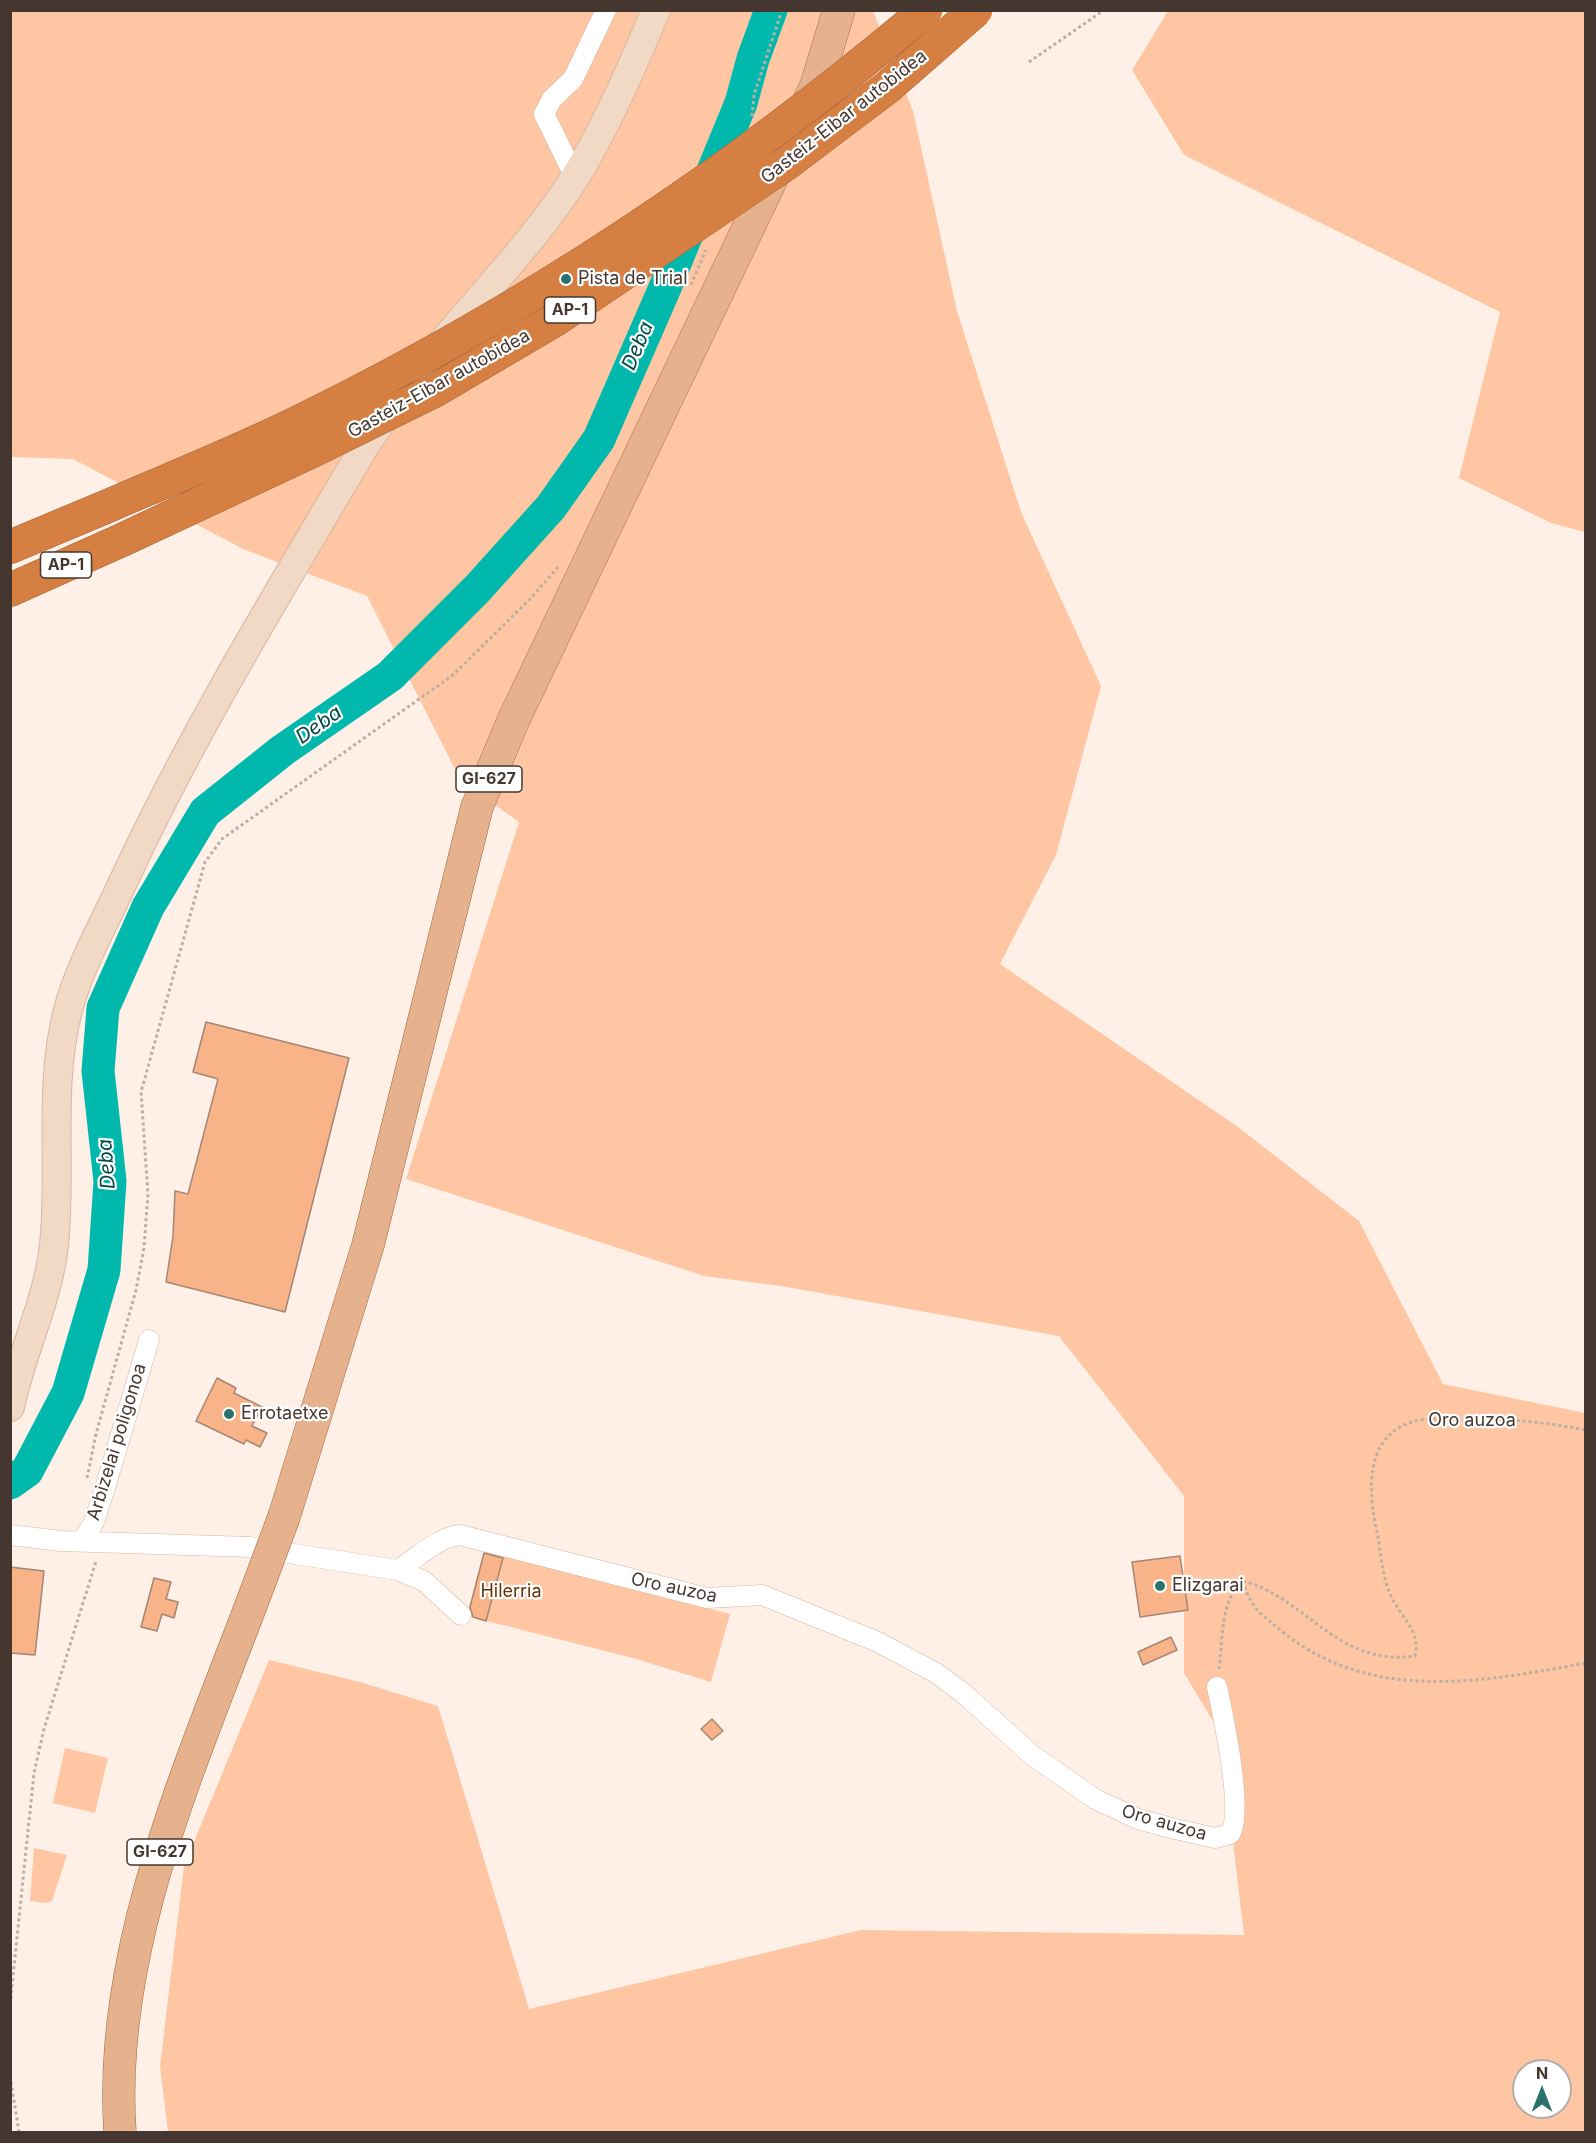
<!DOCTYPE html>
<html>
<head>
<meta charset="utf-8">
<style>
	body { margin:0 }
	#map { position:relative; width:1596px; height:2143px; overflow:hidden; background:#fef0e7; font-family:Inter,sans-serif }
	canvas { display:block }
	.frame { position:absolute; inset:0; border:12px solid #45372f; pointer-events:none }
	.north { position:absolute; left:1512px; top:2059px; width:60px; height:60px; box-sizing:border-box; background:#fff; border:2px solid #b5afac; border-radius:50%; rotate:0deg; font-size:16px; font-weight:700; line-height:24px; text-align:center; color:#45372f }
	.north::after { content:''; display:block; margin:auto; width:21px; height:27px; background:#2a726c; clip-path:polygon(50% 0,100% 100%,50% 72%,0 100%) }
</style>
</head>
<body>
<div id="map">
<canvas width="1596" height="2143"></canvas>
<div class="frame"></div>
<div class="north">N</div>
</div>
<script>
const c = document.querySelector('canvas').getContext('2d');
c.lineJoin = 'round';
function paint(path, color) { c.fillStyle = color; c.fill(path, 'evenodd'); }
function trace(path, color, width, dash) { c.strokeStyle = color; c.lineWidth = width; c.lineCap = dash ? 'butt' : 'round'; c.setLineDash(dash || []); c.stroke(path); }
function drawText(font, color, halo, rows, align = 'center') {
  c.font = font + ' Inter,sans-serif'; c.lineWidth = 4.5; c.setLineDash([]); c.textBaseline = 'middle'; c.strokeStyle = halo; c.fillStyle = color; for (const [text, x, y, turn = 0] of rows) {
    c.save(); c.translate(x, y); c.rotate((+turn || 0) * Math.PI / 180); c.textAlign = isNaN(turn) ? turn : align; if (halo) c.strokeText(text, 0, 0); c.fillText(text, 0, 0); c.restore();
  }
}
paint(new Path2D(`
	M 11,11 L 873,11 L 913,111 L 957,311 L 1021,512 L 1101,686 L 1056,855 L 1000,964 L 1238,1127 L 1359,1221 L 1443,1384 L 1585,1413 L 1585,2132 L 168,2132 L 160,2066 L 184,1866 L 269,1660 L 360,1682 L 438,1706 L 529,2009 L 861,1930 L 1244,1935 L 1220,1733 L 1184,1673 L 1184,1496 L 1059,1336 L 781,1286 L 704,1276 L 406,1179 L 519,822 L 461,781 L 367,596 L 243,549 L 73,459 L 11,457 ZM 1524,2071 L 1560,2071 L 1560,2107 L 1524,2107 Z
	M 1168,11 L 1585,11 L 1585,532 L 1551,523 L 1459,478 L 1500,312 L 1184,155 L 1132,70 Z
	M 485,1549 L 730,1614 L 711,1682 L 633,1658 L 467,1616 Z
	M 65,1748 L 108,1758 L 95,1813 L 53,1803 Z
	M 34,1848 L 67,1855 L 52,1901 L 46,1903 L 30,1901 Z`), '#fec6a2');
trace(new Path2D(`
	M 10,1483 L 27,1471 L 68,1393 L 104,1270 L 110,1181 L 98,1071 L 103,1008 L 148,907 L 205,812 L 283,750 L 390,676 L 478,588 L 551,507 L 599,439 L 664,290 L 741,103 L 753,59 L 771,10`), '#00b8ac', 33);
const building = new Path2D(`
	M 206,1022 L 349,1058 L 285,1312 L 166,1282 L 173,1236 L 175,1191 L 188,1194 L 218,1079 L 193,1072 Z
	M 217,1378 L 236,1388 L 234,1393 L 262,1407 L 252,1426 L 267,1433 L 260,1447 L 246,1440 L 244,1444 L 196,1421 Z
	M 484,1553 L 503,1558 L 486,1621 L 473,1617 L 470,1607 Z
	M 1180,1556 L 1188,1610 L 1140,1617 L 1132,1562 Z
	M 10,1567 L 44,1571 L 35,1655 L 10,1653 Z
	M 154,1578 L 171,1582 L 166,1599 L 178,1602 L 174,1618 L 162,1614 L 157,1631 L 141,1627 Z
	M 1171,1637 L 1177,1650 L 1143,1665 L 1138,1652 Z
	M 712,1719 L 723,1731 L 712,1740 L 701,1729 Z`);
paint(building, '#f8b488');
trace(building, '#a68672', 1.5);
const street = new Path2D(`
	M 575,177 L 544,114 L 552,99 L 573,79 L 606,10
	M 10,1535 L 61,1541 L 250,1547 L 397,1570 L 424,1581 L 461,1615
	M 82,1541 L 94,1522 L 105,1488 L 149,1340
	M 397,1570 C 417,1559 437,1537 460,1535 L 707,1598 L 762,1595 L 878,1642 L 936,1673 L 963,1693 L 1032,1755 L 1095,1799 L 1138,1819 L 1171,1828 L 1215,1838 L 1230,1834 C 1244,1812 1223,1715 1217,1687`);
const secondary = new Path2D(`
	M 441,344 C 485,291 540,234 576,176 C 608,123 632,67 656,10
	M 10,1407 C 21,1353 48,1301 54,1245 C 62,1168 48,1086 68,1010 C 80,965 105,922 124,880 C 194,729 282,587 366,444 L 389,411`);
const primary = new Path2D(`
	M 284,1517 L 368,1245 L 477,807 L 513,721 L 816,86 L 839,10
	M 120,2132 C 107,1945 195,1756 259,1584`);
const highway = new Path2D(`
	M 10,547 L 108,506
	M 10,590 L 122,540`);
trace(street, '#d7b6a1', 21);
trace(secondary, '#d7b6a1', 30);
trace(primary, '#a3663b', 33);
trace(highway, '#a3663b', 34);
trace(new Path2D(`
	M 1029,62 L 1104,10
	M 752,116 L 754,95 L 782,10
	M 691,285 L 706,250
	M 87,1478 L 96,1434 L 136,1290 L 144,1248 L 148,1194 L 141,1092 L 205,862 L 222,839 L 453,675 L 529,600 L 558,567
	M 1243,1581 C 1307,1598 1337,1667 1415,1656 C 1422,1632 1399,1615 1390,1594 C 1382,1575 1381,1552 1377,1532 C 1368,1492 1364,1437 1412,1422 C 1427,1417 1446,1419 1462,1419 C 1504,1418 1544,1422 1586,1430
	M 1243,1581 C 1250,1608 1262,1615 1284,1633 C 1372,1703 1483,1682 1586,1663
	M 1219,1669 C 1223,1642 1220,1598 1243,1581
	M 10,2005 L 34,1773 L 44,1729 L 96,1561
	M 10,2076 L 19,2132`), '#bcaea5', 3, [3, 3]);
trace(street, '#fff', 20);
trace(secondary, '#f2d9c6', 28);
trace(primary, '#e6b28e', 32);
trace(highway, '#d57f42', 33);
const primaryBridge = new Path2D(`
	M 259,1584 L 284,1517`);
const highwayBridge = new Path2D(`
	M 108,506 C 175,477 243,450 307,418 C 530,308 736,171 926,10
	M 122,540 L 314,450 L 434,391 L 558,318 L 786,164 L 888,87 L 976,10`);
trace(primaryBridge, '#a3663b', 33, []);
trace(highwayBridge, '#a3663b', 34, []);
trace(primaryBridge, '#e6b28e', 32);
trace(highwayBridge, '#d57f42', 33);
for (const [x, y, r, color] of [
	[566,279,6,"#2a726c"],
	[229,1414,6,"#2a726c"],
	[1160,1586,6,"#2a726c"]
]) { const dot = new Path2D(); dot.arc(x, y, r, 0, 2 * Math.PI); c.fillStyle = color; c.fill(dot); trace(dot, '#fff', 2); }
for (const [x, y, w] of [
	[570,310,51],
	[66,565,51],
	[489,779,66],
	[160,1852,66]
]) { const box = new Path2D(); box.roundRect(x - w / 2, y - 13, w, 26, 4.5); c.fillStyle = '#fff'; c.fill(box); trace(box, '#45372f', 1.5); }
drawText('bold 16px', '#45372f', null, [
	["AP-1",570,310],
	["AP-1",66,565],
	["GI-627",489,779],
	["GI-627",160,1852]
]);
drawText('18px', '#45372f', '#fff', [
	["Gasteiz-Eibar autobidea",844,117,-38],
	["Gasteiz-Eibar autobidea",439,384,-29],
	["Oro auzoa",1472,1421],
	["Arbizelai poligonoa",117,1442,-73],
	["Oro auzoa",674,1588,12],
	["Oro auzoa",1164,1823,16]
]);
drawText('18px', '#45372f', '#fff', [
	["Pista de Trial",578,279],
	["Errotaetxe",241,1414],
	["Elizgarai",1172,1586]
], 'left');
drawText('18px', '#673306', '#fff', [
	["Hilerria",511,1592]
]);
drawText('italic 20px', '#034742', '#fff', [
	["Deba",638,346,-67],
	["Deba",319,725,-35],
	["Deba",107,1164,-94]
]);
</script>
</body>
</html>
